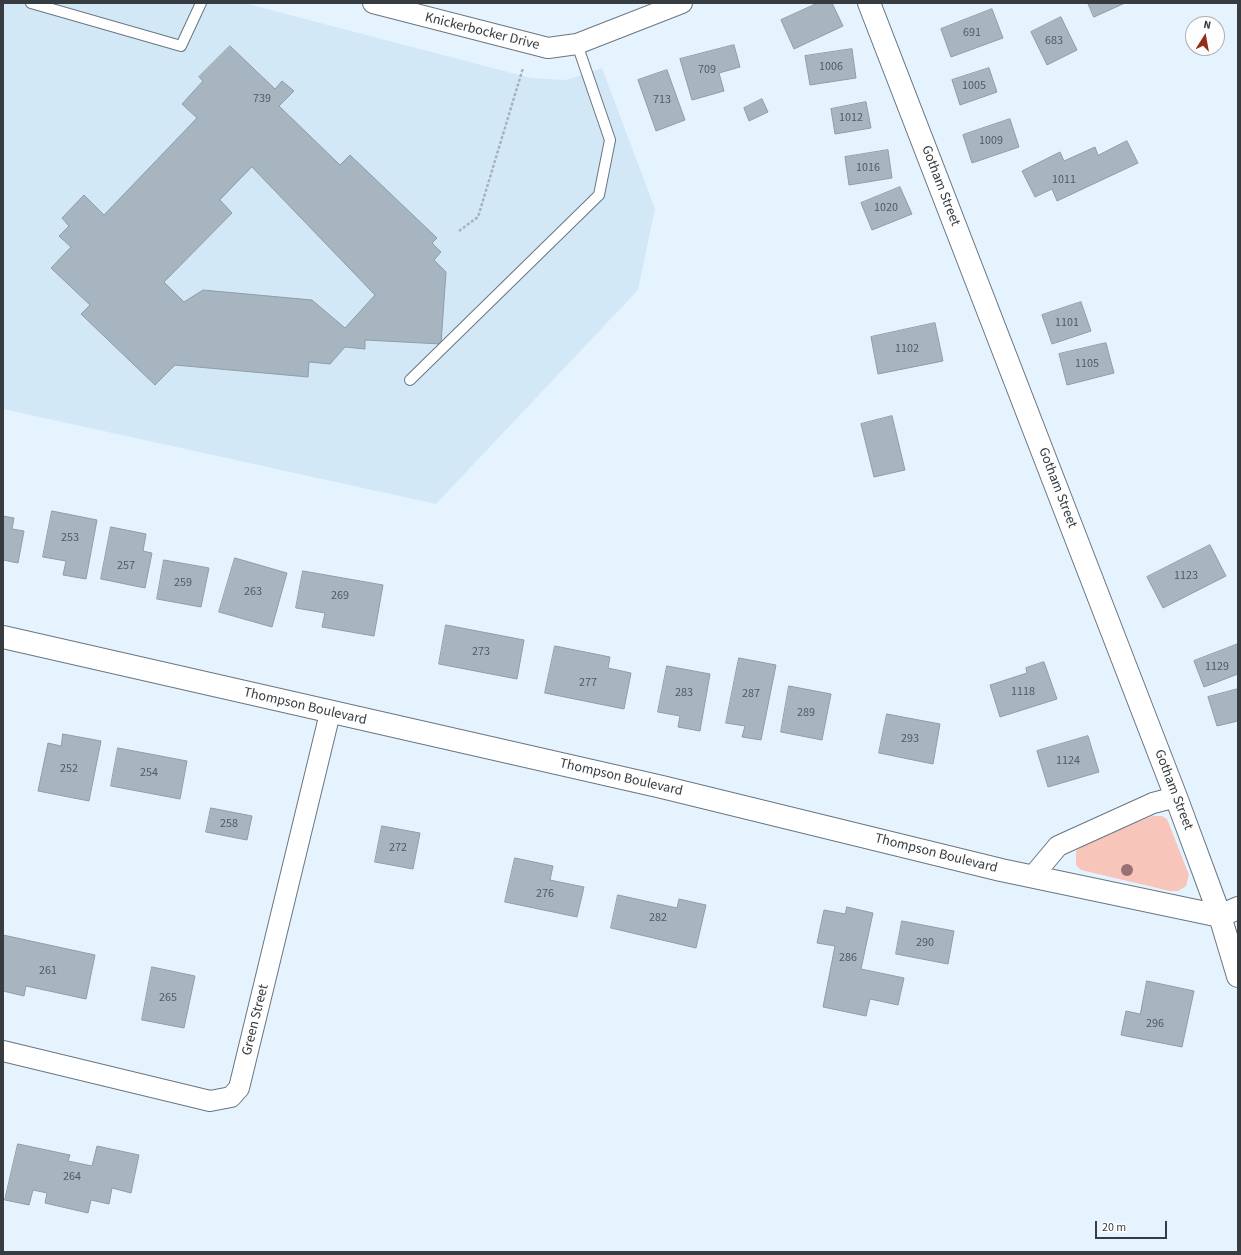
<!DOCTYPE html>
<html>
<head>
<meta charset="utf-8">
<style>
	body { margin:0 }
	#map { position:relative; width:1241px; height:1255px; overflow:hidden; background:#e5f3ff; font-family:"Source Sans 3",sans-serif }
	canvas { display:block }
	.frame { position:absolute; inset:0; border:4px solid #363c40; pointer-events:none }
	.north { position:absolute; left:1185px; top:16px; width:40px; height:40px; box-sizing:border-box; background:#fefefe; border:1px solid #aeb0b2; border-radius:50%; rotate:11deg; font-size:11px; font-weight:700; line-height:16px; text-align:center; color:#363c40 }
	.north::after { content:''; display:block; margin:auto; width:14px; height:18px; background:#952c18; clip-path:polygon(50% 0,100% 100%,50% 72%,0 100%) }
	.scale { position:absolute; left:1095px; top:1221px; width:72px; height:18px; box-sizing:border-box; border:2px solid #363c40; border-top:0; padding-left:5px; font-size:12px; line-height:14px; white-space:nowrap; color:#363c40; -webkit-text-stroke:3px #fefefe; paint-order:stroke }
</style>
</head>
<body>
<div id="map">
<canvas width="1241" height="1255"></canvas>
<div class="frame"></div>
<div class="north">N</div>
<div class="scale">20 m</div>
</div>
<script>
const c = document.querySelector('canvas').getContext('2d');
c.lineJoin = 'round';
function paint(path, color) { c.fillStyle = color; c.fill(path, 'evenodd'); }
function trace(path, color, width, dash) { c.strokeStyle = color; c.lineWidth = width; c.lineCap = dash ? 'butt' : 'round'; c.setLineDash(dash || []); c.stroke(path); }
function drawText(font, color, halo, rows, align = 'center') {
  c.font = font + ' "Source Sans 3",sans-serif'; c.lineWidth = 3.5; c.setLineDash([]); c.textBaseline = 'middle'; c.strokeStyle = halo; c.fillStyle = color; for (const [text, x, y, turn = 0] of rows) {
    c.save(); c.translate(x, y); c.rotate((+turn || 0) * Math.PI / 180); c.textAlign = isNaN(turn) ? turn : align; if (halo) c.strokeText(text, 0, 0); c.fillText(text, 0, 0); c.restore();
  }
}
paint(new Path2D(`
	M 3,3 L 244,3 L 531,78 L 566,80 L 602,68 L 655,209 L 638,290 L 436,504 L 3,409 Z`), '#d3e8f7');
paint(new Path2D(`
	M 1152,816 L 1162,816 L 1167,819 L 1189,875 L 1186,886 L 1178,891 L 1170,891 L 1081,870 L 1076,865 L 1076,851 L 1084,845 Z`), '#f7c5ba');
const building = new Path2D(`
	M 818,3 L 832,3 L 843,26 L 794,49 L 781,20 Z
	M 1088,3 L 1125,3 L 1094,17 Z
	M 992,9 L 1003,38 L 951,57 L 941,29 Z
	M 1061,17 L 1077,50 L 1047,65 L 1031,32 Z
	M 734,45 L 740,67 L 719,73 L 724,91 L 692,100 L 680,59 Z
	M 230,46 L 275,89 L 282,81 L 294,91 L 279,106 L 340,165 L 350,155 L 437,238 L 432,243 L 441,252 L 434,260 L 446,272 L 441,344 L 365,340 L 365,349 L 345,347 L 330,364 L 309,362 L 308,377 L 175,365 L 155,385 L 81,314 L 90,305 L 51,268 L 71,247 L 59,236 L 69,226 L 62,218 L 84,195 L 104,215 L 197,118 L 182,104 L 203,81 L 199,77 ZM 252,167 L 375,295 L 345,328 L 312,300 L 203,290 L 184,302 L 164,282 L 232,213 L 220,200 Z
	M 852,49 L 856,78 L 810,85 L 805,56 Z
	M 989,68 L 997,92 L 960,105 L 952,80 Z
	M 667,70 L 685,120 L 656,131 L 638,80 Z
	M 762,99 L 768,112 L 749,121 L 744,108 Z
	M 866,102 L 871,128 L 835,134 L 831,109 Z
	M 1010,119 L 1019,147 L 972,163 L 963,135 Z
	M 1127,141 L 1138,163 L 1057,201 L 1052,189 L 1035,197 L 1022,171 L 1060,152 L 1064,161 L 1095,147 L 1098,155 Z
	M 888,150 L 892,178 L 849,185 L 845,157 Z
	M 900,187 L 912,214 L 872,230 L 861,203 Z
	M 1081,302 L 1091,331 L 1052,344 L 1042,315 Z
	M 935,323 L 943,361 L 878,374 L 871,337 Z
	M 1106,343 L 1114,373 L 1067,385 L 1059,354 Z
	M 892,416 L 905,470 L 874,477 L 861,424 Z
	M 52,511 L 97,520 L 86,579 L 63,575 L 66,561 L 43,557 Z
	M 3,516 L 14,518 L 12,529 L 24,531 L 18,563 L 3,560 Z
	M 111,527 L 146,534 L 143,551 L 152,553 L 145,588 L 101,579 Z
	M 1210,545 L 1226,576 L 1163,608 L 1147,577 Z
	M 235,558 L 287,573 L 272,627 L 219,612 Z
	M 164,560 L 209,568 L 201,607 L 157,599 Z
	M 303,571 L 383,585 L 374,636 L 322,627 L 325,613 L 296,608 Z
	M 446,625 L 524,640 L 517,679 L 439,664 Z
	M 1238,644 L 1238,674 L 1204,687 L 1194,661 Z
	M 555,646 L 610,657 L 608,668 L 631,673 L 624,709 L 545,693 Z
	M 739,658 L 776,665 L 761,740 L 742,737 L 745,726 L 726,723 Z
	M 1044,662 L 1057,699 L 1000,717 L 990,685 L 1027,673 L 1026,668 Z
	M 667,666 L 710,674 L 700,731 L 678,727 L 680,716 L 658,712 Z
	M 789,686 L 831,694 L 822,740 L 781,732 Z
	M 1238,689 L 1238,721 L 1217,726 L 1208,697 Z
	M 887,714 L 940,724 L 933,764 L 879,753 Z
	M 63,734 L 101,741 L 89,801 L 38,791 L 48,743 L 61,746 Z
	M 1088,736 L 1099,772 L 1048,787 L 1037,751 Z
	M 118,748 L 187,761 L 180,799 L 111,786 Z
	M 211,808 L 252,816 L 247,840 L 206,832 Z
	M 382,826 L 420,833 L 413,869 L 375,862 Z
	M 515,858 L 553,866 L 550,880 L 584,887 L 577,917 L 505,902 Z
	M 618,895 L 677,908 L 679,899 L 706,905 L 696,948 L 611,928 Z
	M 847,907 L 873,913 L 861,969 L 904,978 L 898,1005 L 870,999 L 866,1016 L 823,1007 L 835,946 L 817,943 L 824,910 L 845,914 Z
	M 902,921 L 954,931 L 948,964 L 896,954 Z
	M 3,935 L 95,955 L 86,999 L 26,986 L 24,996 L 3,991 Z
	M 152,967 L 195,976 L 184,1028 L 142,1020 Z
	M 1147,981 L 1194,991 L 1182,1047 L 1121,1035 L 1126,1011 L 1140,1014 Z
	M 18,1144 L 70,1155 L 68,1161 L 92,1166 L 97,1146 L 139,1155 L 131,1193 L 112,1188 L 109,1204 L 91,1200 L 88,1213 L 45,1203 L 47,1193 L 33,1190 L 29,1205 L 5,1200 Z`);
paint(building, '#a7b5c0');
trace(building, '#8f9da7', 1);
const lane = new Path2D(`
	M 31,3 L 181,46 L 201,3
	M 410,380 L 599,195 L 610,140 L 577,44`);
const street = new Path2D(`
	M 373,3 L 548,48 L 577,44 L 682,3
	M 1032,877 L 1058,846 L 1153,803 L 1176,797
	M 3,1051 L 210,1101 L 231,1097 L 239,1088 L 330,713`);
const secondary = new Path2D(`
	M 869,3 L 1176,797 L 1220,916 L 1238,976
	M 3,637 L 662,787 L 1001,870 L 1220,916 L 1238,908`);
trace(lane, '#697680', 12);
trace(street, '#697680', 22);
trace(secondary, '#697680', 24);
trace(new Path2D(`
	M 459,231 L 478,217 L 523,68`), '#a7b2bc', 2.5, [3, 2]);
trace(lane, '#fff', 10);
trace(street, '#fff', 20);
trace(secondary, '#fff', 22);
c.fillStyle = '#997173';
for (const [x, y] of [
	[1127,870]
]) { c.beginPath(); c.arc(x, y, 6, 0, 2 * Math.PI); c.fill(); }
drawText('12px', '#525a60', null, [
	["691",972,33],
	["683",1054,41],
	["1006",831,67],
	["709",707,70],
	["1005",974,86],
	["739",262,99],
	["713",662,100],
	["1012",851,118],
	["1009",991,141],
	["1016",868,168],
	["1011",1064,180],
	["1020",886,208],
	["1101",1067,323],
	["1102",907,349],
	["1105",1087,364],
	["253",70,538],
	["257",126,566],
	["1123",1186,576],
	["259",183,583],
	["263",253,592],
	["269",340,596],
	["273",481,652],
	["1129",1217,667],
	["277",588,683],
	["1118",1023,692],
	["283",684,693],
	["287",751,694],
	["289",806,713],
	["293",910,739],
	["1124",1068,761],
	["252",69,769],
	["254",149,773],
	["258",229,824],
	["272",398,848],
	["276",545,894],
	["282",658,918],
	["290",925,943],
	["286",848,958],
	["261",48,971],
	["265",168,998],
	["296",1155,1024],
	["264",72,1177]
]);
drawText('14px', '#363c40', '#fefefe', [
	["Knickerbocker Drive",482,32,14],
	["Gotham Street",940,186,69],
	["Gotham Street",1057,488,69],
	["Thompson Boulevard",305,707,13],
	["Thompson Boulevard",621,778,13],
	["Gotham Street",1173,790,69],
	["Thompson Boulevard",936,854,14],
	["Green Street",256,1020,-76]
]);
</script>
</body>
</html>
